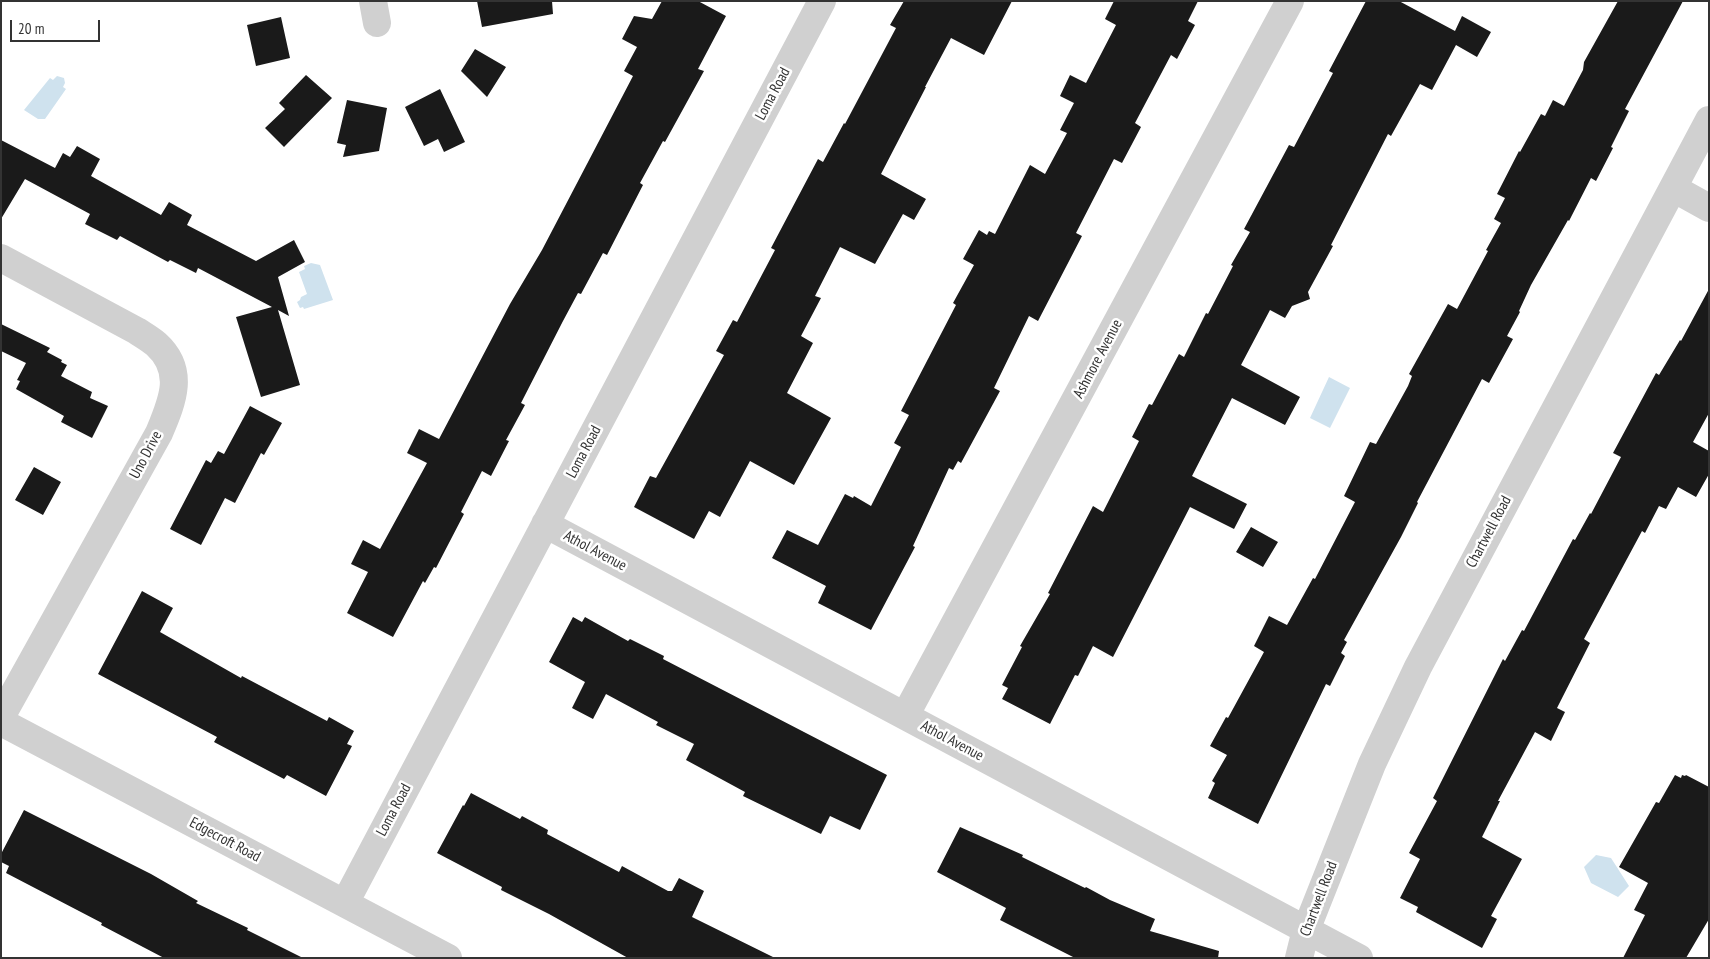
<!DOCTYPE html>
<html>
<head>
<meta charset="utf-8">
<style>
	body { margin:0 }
	#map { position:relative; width:1710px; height:959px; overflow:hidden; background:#fff; font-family:"PT Sans Narrow",sans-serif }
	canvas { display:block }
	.frame { position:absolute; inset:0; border:2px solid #333; pointer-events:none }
	.scale { position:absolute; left:10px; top:20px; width:90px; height:22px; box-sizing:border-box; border:2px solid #333; border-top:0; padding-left:6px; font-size:15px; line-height:18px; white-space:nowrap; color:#333; -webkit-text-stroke:4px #fff; paint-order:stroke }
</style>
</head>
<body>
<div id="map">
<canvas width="1710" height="959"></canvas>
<div class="frame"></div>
<div class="scale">20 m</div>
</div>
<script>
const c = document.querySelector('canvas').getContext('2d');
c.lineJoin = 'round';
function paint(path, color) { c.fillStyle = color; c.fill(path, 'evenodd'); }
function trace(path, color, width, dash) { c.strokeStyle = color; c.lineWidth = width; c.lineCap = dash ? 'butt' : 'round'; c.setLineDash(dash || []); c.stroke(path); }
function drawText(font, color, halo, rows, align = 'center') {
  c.font = font + ' "PT Sans Narrow",sans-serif'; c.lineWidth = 5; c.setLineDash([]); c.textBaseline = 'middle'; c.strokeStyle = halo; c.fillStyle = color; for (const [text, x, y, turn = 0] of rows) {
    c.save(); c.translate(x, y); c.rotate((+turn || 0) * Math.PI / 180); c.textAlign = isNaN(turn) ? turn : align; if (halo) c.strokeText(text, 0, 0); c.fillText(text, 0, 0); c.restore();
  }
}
paint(new Path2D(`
	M 57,76 L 64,78 L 65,83 L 63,87 L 66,89 L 45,119 L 38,119 L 24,110 L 50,78 L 53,80 Z
	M 311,263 L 320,265 L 333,300 L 304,309 L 303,307 L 300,308 L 297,302 L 300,300 L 301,297 L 307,294 L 299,272 L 305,269 L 304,266 Z
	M 1329,377 L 1350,388 L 1330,428 L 1310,418 Z
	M 1596,855 L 1611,858 L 1629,886 L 1618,897 L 1591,883 L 1584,867 Z`), '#cfe2ee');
paint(new Path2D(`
	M 477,1 L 552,1 L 553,14 L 482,27 Z
	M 662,1 L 698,1 L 726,16 L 698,69 L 704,71 L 665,142 L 663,141 L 640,183 L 643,185 L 607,255 L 603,253 L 581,294 L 578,293 L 563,321 L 521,403 L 525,405 L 506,440 L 509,441 L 491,476 L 482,471 L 461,512 L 464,514 L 436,568 L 434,567 L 425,583 L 423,581 L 393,637 L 347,613 L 368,572 L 351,564 L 363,540 L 380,549 L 427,463 L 407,453 L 419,429 L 439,439 L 510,304 L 542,250 L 633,76 L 624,71 L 637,47 L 622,39 L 634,16 L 652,19 Z
	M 904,1 L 1012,1 L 984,55 L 951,38 L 925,87 L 926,87 L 881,174 L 926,199 L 914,220 L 903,214 L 875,264 L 840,247 L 815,296 L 821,298 L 801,336 L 813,343 L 787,393 L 831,418 L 794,485 L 750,461 L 720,517 L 709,511 L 694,539 L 634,507 L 650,476 L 656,478 L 724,355 L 716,351 L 733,320 L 737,322 L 775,250 L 771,248 L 818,159 L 823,162 L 844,123 L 845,124 L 896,28 L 890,25 Z
	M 1114,1 L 1198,1 L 1188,21 L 1195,25 L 1177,59 L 1171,55 L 1135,123 L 1141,127 L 1122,163 L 1114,159 L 1076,233 L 1082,236 L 1038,321 L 1029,316 L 994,388 L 1000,391 L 961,463 L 958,461 L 953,470 L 949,468 L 913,546 L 915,547 L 871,630 L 818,603 L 826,586 L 772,558 L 787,530 L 818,545 L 845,494 L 853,498 L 854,496 L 871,506 L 901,447 L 894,443 L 909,415 L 901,411 L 956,305 L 953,303 L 974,265 L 963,259 L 979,230 L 987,235 L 989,231 L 995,234 L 1030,165 L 1045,174 L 1067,133 L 1060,130 L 1074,103 L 1060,96 L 1070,75 L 1086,83 L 1116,25 L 1105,19 Z
	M 1366,1 L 1399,1 L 1455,31 L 1462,16 L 1491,32 L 1477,57 L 1456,45 L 1432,90 L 1420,84 L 1391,136 L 1388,134 L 1331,245 L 1333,246 L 1308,292 L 1310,299 L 1292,306 L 1285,318 L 1270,310 L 1241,365 L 1300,397 L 1285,425 L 1232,398 L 1192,476 L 1247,504 L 1234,529 L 1190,507 L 1113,657 L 1093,646 L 1078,676 L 1075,675 L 1050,724 L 1002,699 L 1008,688 L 1002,685 L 1022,647 L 1020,646 L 1050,594 L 1048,593 L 1093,506 L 1103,512 L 1139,441 L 1132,437 L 1149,404 L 1152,405 L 1179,354 L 1184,357 L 1206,313 L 1208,314 L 1233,266 L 1231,265 L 1250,232 L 1244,229 L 1289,145 L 1294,147 L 1333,73 L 1329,71 Z
	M 1618,1 L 1683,1 L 1625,109 L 1629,111 L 1611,147 L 1613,148 L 1596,181 L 1591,178 L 1569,221 L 1568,220 L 1531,285 L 1519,311 L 1520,312 L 1507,336 L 1513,339 L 1489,383 L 1482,379 L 1417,502 L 1418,503 L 1401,537 L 1344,640 L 1347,642 L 1341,653 L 1345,656 L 1330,686 L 1326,684 L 1258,824 L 1208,798 L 1215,783 L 1212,781 L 1227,755 L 1210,746 L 1226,717 L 1228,718 L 1264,652 L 1254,646 L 1269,616 L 1287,625 L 1313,578 L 1315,579 L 1355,502 L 1344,496 L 1370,442 L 1376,444 L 1408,386 L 1412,376 L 1409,374 L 1448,304 L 1457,309 L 1488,251 L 1486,250 L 1501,223 L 1494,219 L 1505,198 L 1497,194 L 1519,151 L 1520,152 L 1541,114 L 1545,116 L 1553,100 L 1564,106 L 1583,70 L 1584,62 Z
	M 281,17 L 290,58 L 256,66 L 247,25 Z
	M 475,49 L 506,67 L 487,97 L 461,71 Z
	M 306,75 L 332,98 L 284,147 L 265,128 L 285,109 L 279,103 Z
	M 440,89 L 465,142 L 444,152 L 438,139 L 424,146 L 405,107 Z
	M 347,100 L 387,108 L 379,151 L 343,157 L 346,145 L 337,143 Z
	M 1,140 L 55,168 L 63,153 L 70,157 L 77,146 L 100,159 L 91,176 L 161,215 L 169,202 L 192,215 L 187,225 L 256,261 L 294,240 L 305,262 L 278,277 L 289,316 L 278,310 L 300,385 L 261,397 L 236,317 L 272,307 L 198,268 L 196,273 L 170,260 L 168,262 L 120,236 L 117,240 L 85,224 L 90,214 L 25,179 L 1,219 Z
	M 1709,289 L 1709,413 L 1693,442 L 1709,451 L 1709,474 L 1696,497 L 1678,487 L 1666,509 L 1659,506 L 1645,533 L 1642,531 L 1584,639 L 1590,643 L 1557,708 L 1565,712 L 1551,741 L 1535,732 L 1498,801 L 1500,801 L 1482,837 L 1522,859 L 1491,916 L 1497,919 L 1482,948 L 1416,912 L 1418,907 L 1400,898 L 1420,859 L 1409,853 L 1437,801 L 1433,798 L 1503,659 L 1505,661 L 1522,630 L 1524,631 L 1573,539 L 1575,540 L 1590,513 L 1591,514 L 1621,457 L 1613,453 L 1656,373 L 1659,375 L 1680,340 L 1681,341 Z
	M 1,324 L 50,348 L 47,352 L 62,360 L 61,362 L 67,365 L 61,376 L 92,392 L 90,398 L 108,406 L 92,438 L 61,422 L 64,416 L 16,389 L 20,381 L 17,380 L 26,363 L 1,351 Z
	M 250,406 L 282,423 L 264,455 L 261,453 L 235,503 L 225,498 L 201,545 L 170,529 L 206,460 L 211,463 L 218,451 L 224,454 Z
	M 34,467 L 61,482 L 43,515 L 15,500 Z
	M 1251,527 L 1278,542 L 1263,567 L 1236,552 Z
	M 142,591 L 173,608 L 160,632 L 241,678 L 242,676 L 327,721 L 329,717 L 354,731 L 347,744 L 352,746 L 326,796 L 287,775 L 284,779 L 214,742 L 217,737 L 98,674 Z
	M 573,617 L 582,622 L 585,617 L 628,641 L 630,639 L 664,656 L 663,659 L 887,775 L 860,830 L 830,816 L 821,834 L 743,796 L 745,792 L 686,760 L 694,744 L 656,725 L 658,722 L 606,694 L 593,719 L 572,708 L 585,682 L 549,662 Z
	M 1675,775 L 1681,778 L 1682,775 L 1685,776 L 1686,775 L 1709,787 L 1709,919 L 1686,958 L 1623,958 L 1645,915 L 1634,910 L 1648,883 L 1619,867 L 1656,802 L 1659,803 Z
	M 471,793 L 520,819 L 522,816 L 548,830 L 547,834 L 619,872 L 622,866 L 668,891 L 672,891 L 679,878 L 704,891 L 692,917 L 775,958 L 628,958 L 549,914 L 501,890 L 502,887 L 437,853 L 463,805 L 464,806 Z
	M 24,810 L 151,874 L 198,901 L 196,903 L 248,928 L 247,930 L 303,958 L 164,958 L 101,925 L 102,923 L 6,873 L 9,866 L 1,862 L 1,854 Z
	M 960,827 L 1023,855 L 1022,857 L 1085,888 L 1086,887 L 1110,900 L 1155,919 L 1150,931 L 1219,951 L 1218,958 L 1075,958 L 1000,920 L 1006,908 L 937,872 Z`), '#1a1a1a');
trace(new Path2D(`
	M 373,1 L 377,23
	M 1673,188 L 1709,208
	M 1,258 L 137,331 C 143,335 150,339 156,344 C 186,371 172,402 159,433 L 1,717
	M 545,524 L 1359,958
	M 905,716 L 1290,1
	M 1,722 L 448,958
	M 345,903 L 822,1
	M 1299,958 L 1306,930 L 1372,764 L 1418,667 L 1709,120`), '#d0d0d0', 28);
drawText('15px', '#333', '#fff', [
	["Loma Road",773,94,-62],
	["Ashmore Avenue",1098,359,-62],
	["Loma Road",584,452,-62],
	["Uno Drive",146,455,-62],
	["Chartwell Road",1489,532,-62],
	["Athol Avenue",595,551,28],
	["Athol Avenue",952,741,28],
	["Loma Road",394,810,-62],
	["Edgecroft Road",225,840,28],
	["Chartwell Road",1319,899,-69]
]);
</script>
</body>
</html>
